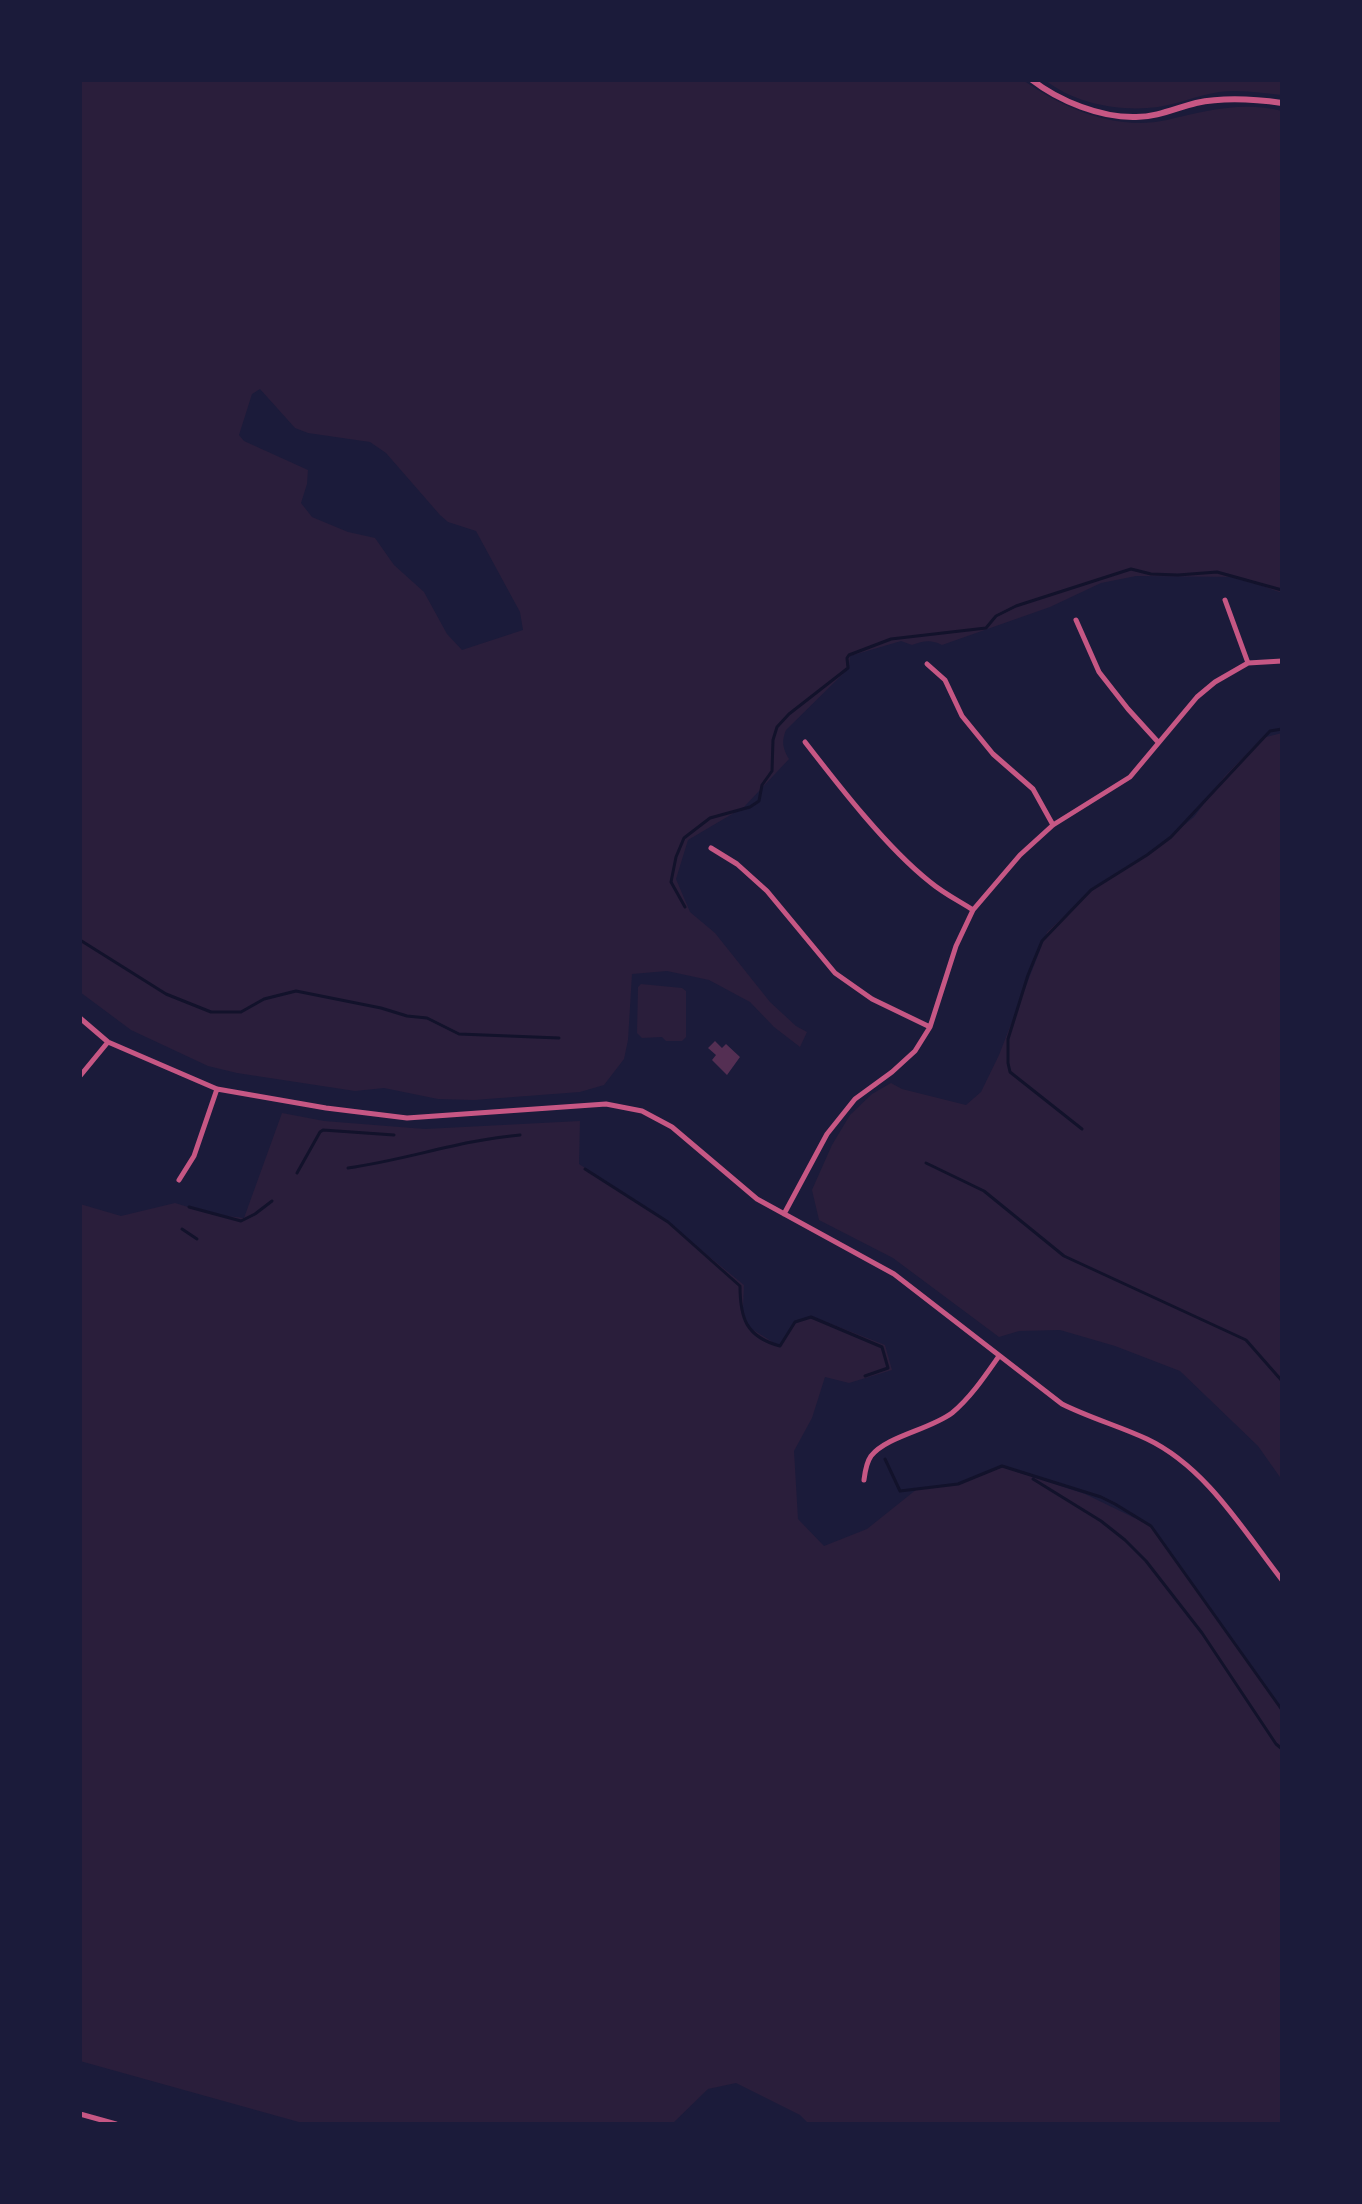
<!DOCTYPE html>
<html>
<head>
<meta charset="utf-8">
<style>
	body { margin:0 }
	#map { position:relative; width:1362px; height:2204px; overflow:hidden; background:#1b1b3a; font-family:"Exo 2",sans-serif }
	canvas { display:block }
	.frame { position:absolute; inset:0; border:82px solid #1b1b3a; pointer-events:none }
</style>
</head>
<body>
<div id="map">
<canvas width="1362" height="2204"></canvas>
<div class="frame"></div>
</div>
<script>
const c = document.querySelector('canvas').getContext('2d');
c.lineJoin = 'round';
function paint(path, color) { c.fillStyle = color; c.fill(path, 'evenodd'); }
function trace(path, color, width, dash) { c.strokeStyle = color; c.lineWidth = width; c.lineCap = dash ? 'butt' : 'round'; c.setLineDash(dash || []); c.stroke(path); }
paint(new Path2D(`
	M 80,80 L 1023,80 C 1064,109 1116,131 1167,120 C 1205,111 1242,101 1282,111 L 1282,593 L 1237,577 L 1136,576 L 1101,583 L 1050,607 L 942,645 C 931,639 923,641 912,645 L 901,641 L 850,656 L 849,668 L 786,730 C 781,742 783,749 789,759 L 744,807 L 688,840 L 676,879 L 690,912 L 715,933 L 770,1002 L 796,1026 L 807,1032 L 800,1047 L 774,1027 L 750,1002 L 709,980 L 667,971 L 632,974 L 628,1040 L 624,1059 L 604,1085 L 580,1092 L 474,1100 L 438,1099 L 384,1088 L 355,1091 L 237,1073 L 208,1066 L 131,1030 L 80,992 ZM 260,389 L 295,428 L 308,433 L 370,442 L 386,453 L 440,515 L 448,522 L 476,531 L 520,612 L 523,630 L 462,650 L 447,634 L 424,592 L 394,565 L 375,538 L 348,532 L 312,517 L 301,503 L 307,484 L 308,470 L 244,441 L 239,435 L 252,394 Z
	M 1045,80 L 1282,80 L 1282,95 C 1262,93 1240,89 1219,92 C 1198,95 1179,104 1158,107 C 1121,112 1075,104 1045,80 Z
	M 1282,733 L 1282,1480 L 1258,1446 L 1180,1371 L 1115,1346 L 1060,1330 L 1019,1331 L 999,1337 L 893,1258 L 819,1220 L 812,1190 L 832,1145 L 850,1115 L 872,1094 L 891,1083 L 902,1089 L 966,1105 L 981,1092 L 999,1055 L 1047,932 L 1096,887 L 1149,853 L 1194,817 L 1224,777 L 1262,738 Z
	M 641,984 L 682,988 L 686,991 L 686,1037 L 682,1041 L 666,1041 L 662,1037 L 642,1038 L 637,1033 L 638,987 Z
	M 282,1113 L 324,1121 L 425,1129 L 580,1121 L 579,1164 L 662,1218 L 744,1285 L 743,1309 L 747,1326 L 779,1346 L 798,1320 L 816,1318 L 885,1345 L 892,1370 L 849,1383 L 825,1377 L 812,1418 L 794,1451 L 798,1519 L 824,1546 L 867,1529 L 917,1489 L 962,1483 L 1002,1467 L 1085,1494 L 1151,1526 L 1282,1711 L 1282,2124 L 809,2124 L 800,2115 L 736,2083 L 708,2089 L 672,2124 L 306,2124 L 80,2061 L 80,1204 L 121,1216 L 175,1203 L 211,1214 L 244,1218 Z`), '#2a1e3b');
trace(new Path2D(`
	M 685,907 L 671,882 L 676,857 L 684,838 L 710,818 L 750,807 L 759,801 L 762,785 L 772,771 L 773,740 L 777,727 L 789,714 L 848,668 L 847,658 L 849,655 L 891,639 L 986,628 L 996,616 L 1016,606 L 1131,569 L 1151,574 L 1178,575 L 1217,572 L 1282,590
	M 80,940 L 166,994 L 211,1012 L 241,1012 L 264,999 L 296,991 L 381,1008 L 407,1016 L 427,1018 L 459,1034 L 559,1038
	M 1082,1129 L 1015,1076 L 1010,1072 L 1008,1063 L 1008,1039 L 1028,975 L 1042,941 L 1091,890 L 1147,855 L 1171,837 L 1270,731 L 1282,729
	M 926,1163 L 984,1191 L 1064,1256 L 1246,1340 L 1282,1381
	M 348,1168 C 406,1160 461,1140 520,1135
	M 585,1169 L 668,1222 L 740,1286 C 740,1318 746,1337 780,1346 L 795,1322 L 811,1317 L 882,1347 L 888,1368 L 865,1376
	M 297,1173 L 320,1132 L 323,1130 L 394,1135
	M 189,1207 L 241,1221 L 255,1214 L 272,1201
	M 182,1229 L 197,1239
	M 885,1459 L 900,1491 L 958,1484 L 1002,1466 L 1101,1497 L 1115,1504 L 1151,1526 L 1282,1710
	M 1033,1479 L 1101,1521 L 1125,1540 L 1146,1561 L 1202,1633 L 1276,1744 L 1282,1749`), '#12122b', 3);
paint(new Path2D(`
	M 715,1041 L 722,1048 L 726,1044 L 740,1057 L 727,1075 L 712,1060 L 716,1055 L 708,1048 Z`), '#542f53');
trace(new Path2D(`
	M 1225,600 L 1248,663
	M 1076,620 L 1099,672 L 1128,709 L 1158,742
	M 927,664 L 945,680 L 962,716 L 993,754 L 1033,789 L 1053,825
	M 805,742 C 839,786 887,848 930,882 C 943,893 959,901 973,910
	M 711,848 L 737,864 L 767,891 L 835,973 L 872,999 L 930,1027
	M 80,1018 L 108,1042 L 217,1089 L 326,1108 L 407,1118 L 606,1104 L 642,1111 L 672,1127 L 757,1199 L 894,1274 L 1062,1404 C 1090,1418 1119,1426 1147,1439 C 1206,1467 1243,1530 1282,1580
	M 80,1076 L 108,1042
	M 179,1180 L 194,1156 L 217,1089
	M 784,1214 L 827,1134 L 855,1099 L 892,1072 L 915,1051 L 930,1027 L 956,946 L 973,910 L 1020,855 L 1053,825 L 1130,777 L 1197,697 L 1215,682 L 1248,663 L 1282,661
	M 864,1480 C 865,1472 866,1463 871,1456 C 887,1436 929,1430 952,1413 C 971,1397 985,1376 999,1356
	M 80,2114 L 116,2124`), '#c65784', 5);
trace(new Path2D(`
	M 1032,80 C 1059,101 1101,118 1136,117 C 1157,117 1176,108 1196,103 C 1224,97 1254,99 1282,103`), '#c65784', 6);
</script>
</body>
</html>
